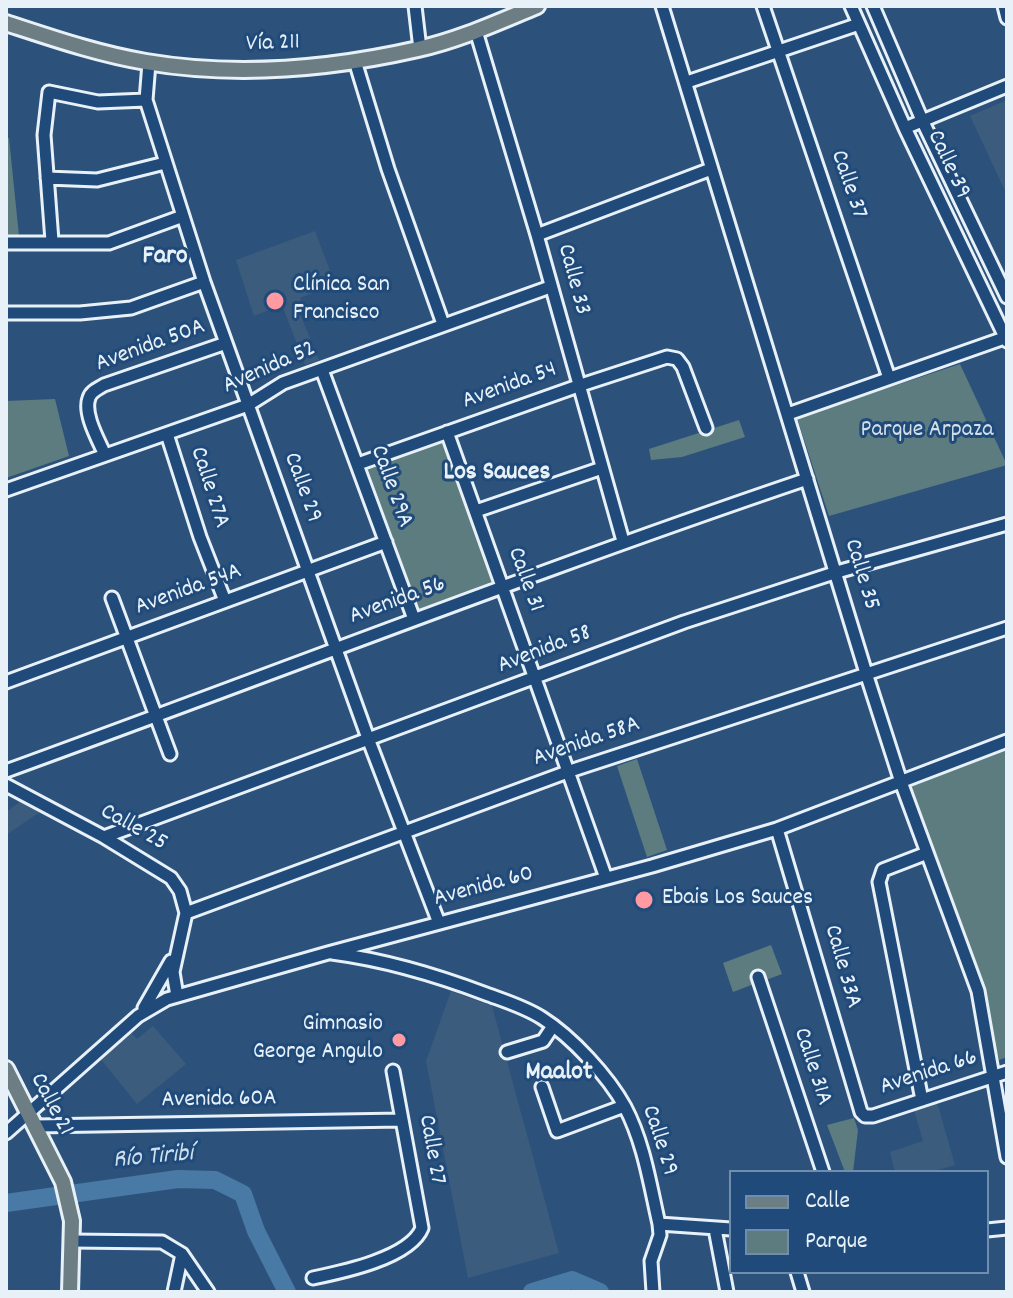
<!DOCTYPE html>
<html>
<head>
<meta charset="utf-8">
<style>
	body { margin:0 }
	#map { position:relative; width:1013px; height:1298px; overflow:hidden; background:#2c527b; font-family:Dekko,sans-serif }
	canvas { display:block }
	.frame { position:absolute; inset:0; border:8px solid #e8f1f8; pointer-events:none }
	.legend { position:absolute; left:729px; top:1170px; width:260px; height:104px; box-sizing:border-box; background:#1f4a7a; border:2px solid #6f8dac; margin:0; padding:10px 14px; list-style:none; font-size:24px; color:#e8f1f8 }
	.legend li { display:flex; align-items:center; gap:16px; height:40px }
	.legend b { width:40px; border:2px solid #6f8dac }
</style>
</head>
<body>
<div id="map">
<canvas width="1013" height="1298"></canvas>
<div class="frame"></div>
<ul class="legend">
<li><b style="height:10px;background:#6c7e84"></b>Calle</li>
<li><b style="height:22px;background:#5c7c80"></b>Parque</li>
</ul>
</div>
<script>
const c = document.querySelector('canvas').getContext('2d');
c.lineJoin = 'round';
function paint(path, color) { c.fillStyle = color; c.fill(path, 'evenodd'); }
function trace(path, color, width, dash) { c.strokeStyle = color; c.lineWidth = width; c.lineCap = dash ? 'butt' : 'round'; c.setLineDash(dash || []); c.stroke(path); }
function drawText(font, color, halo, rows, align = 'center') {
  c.font = font + ' Dekko,sans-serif'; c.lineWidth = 6; c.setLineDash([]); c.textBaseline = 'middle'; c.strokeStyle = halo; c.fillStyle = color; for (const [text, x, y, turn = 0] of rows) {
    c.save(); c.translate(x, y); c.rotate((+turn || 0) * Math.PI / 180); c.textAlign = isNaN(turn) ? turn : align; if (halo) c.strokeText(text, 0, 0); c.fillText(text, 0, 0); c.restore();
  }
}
paint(new Path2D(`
	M 1007,100 L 1007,195 L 970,116 Z
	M 315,231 L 335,284 L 300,298 L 305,312 L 300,314 L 319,360 L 305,365 L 282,305 L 254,316 L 236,260 Z
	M 24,799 L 43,810 L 6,835 L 6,812 Z
	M 451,991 L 492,1006 L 559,1253 L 468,1278 L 426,1061 Z
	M 153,1026 L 186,1064 L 137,1104 L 99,1057 L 129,1031 L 137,1039 Z
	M 937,1102 L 955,1165 L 931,1172 L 895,1172 L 890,1152 L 923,1141 L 914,1110 Z`), '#3b5c7d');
paint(new Path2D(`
	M 9,138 L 19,236 L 6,237 L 6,139 Z
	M 960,364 L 1007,465 L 829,516 L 797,418 Z
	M 55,399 L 69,456 L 6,478 L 6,401 Z
	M 739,420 L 745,437 L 682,457 L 651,460 L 649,449 Z
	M 443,439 L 496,584 L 420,612 L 367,467 Z
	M 1007,750 L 1007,1057 L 999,1060 L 982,989 L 911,786 Z
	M 637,759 L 667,850 L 647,857 L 617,766 Z
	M 771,945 L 782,974 L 766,980 L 762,971 L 751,975 L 754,984 L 733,992 L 723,963 Z
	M 854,1118 L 858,1130 L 853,1172 L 845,1172 L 827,1125 Z`), '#5c7c80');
trace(new Path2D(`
	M 6,1203 L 178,1179 L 215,1180 L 243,1194 L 256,1231 L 287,1292
	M 532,1292 L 572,1280 L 600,1292`), '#487aa5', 18);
const minor = new Path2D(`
	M 415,6 L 420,49
	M 662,6 L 866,673 L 901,782 L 978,991 L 1007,1157
	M 763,6 L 889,378
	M 851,6 L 905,128 L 1007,341
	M 873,6 L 922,120 L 1007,297
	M 1004,6 L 1007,18
	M 476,31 L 537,235 L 623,541
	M 355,61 L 388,169 L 443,324
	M 149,63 L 146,100 L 204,282 L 369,741 L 439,923
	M 687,82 L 859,24
	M 905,128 L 1007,86
	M 47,178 L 97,180 L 165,163
	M 537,235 L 711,169
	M 52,241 L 44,135 L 49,92 L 98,102 L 146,100
	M 6,243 L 109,243 L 183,216
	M 6,313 L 80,313 L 131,308 L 204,282
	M 322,370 L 414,619
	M 788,414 L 1007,337
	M 447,432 L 606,878
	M 167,434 L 200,537 L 225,601
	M 105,455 C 99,441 83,414 89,398 C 91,391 98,389 104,385 L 226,343
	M 358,464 L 578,386 L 667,357 L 677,359 L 683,367 L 706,428
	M 6,490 L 248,405 L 283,383 L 550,287
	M 476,511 L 602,468
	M 112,598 L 170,754
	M 6,682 L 386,542
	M 6,771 C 273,674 538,570 807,479
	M 6,785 L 104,837 L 171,878 L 180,891 L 186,913 L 173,972 L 177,996
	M 777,829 L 861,1112 L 865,1116 L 873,1116 L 1007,1072
	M 104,837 L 684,622 L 837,572 L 1007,524
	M 186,913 L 570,771 L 1007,628
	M 332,953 C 385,960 436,975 486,994 C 505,1001 525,1007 542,1018 C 572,1037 608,1076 625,1107 C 644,1143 650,1185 659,1224 L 660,1235 L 651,1261 L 653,1292
	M 758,977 L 823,1172
	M 144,1008 L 171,961
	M 507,1052 L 543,1041 L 553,1026
	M 542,1087 L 557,1131 L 624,1106
	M 922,1100 L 879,882 L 883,870 L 927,853
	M 36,1126 L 402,1120
	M 6,1133 L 138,1016 L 167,999 L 328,953 L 652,866 L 777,829 L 1007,741
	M 659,1224 L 731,1229
	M 715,1229 L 727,1292
	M 987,1230 L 1007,1228
	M 71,1241 L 162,1242 L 182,1254 L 208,1292
	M 797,1272 L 803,1292
	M 313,1278 C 342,1272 410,1258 422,1228 L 393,1071
	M 174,1292 L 182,1254`);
const major = new Path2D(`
	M 6,23 C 52,38 98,54 146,62 C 235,77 330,69 418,49 C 459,40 498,22 537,6
	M 6,1069 L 63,1182 L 72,1221 L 70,1292`);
trace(minor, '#e8f1f8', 17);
trace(major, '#e8f1f8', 20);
trace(minor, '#1f4a7a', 11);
trace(major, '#6c7e84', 14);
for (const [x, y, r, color] of [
	[275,301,10,"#ff9aa2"],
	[644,900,10,"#ff9aa2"],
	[399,1040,8,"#ff9aa2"]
]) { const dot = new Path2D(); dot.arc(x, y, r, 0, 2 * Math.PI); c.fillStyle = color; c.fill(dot); trace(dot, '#1f4a7a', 3); }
drawText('24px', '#e8f1f8', '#1f4a7a', [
	["Vía 211",273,45,-2],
	["Calle 39",947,165,65],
	["Calle 37",847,185,71],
	["Calle 33",572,280,75],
	["Avenida 50A",151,347,-20],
	["Avenida 52",270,369,-24],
	["Avenida 54",510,387,-20],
	["Calle 29A",390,487,70],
	["Calle 27A",208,488,72],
	["Calle 29",301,488,70],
	["Calle 35",860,575,73],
	["Calle 31",524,580,70],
	["Avenida 54A",189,591,-20],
	["Avenida 56",398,602,-20],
	["Avenida 58",545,651,-21],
	["Avenida 58A",587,743,-19],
	["Calle 25",133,829,29],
	["Avenida 60",484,888,-15],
	["Calle 33A",841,967,74],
	["Calle 31A",811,1067,72],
	["Avenida 66",929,1074,-18],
	["Avenida 60A",219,1101,-1],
	["Calle 21",50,1105,62],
	["Calle 29",658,1141,72],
	["Calle 27",430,1150,80]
]);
drawText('24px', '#e8f1f8', '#1f4a7a', [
	["Clínica San",293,287],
	["Francisco",293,315],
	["Ebais Los Sauces",662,900],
	["Gimnasio",383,1026,"right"],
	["George Angulo",383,1054,"right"]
], 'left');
drawText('24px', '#d3dfe6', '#1f4a7a', [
	["Parque Arpaza",927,432]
]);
drawText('bold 26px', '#e8f1f8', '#1f4a7a', [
	["Faro",165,258],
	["Los Sauces",497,474],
	["Maalot",559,1074]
]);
drawText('italic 26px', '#d0dfec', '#1f4a7a', [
	["Río Tiribí",153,1159,-5]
]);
</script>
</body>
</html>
